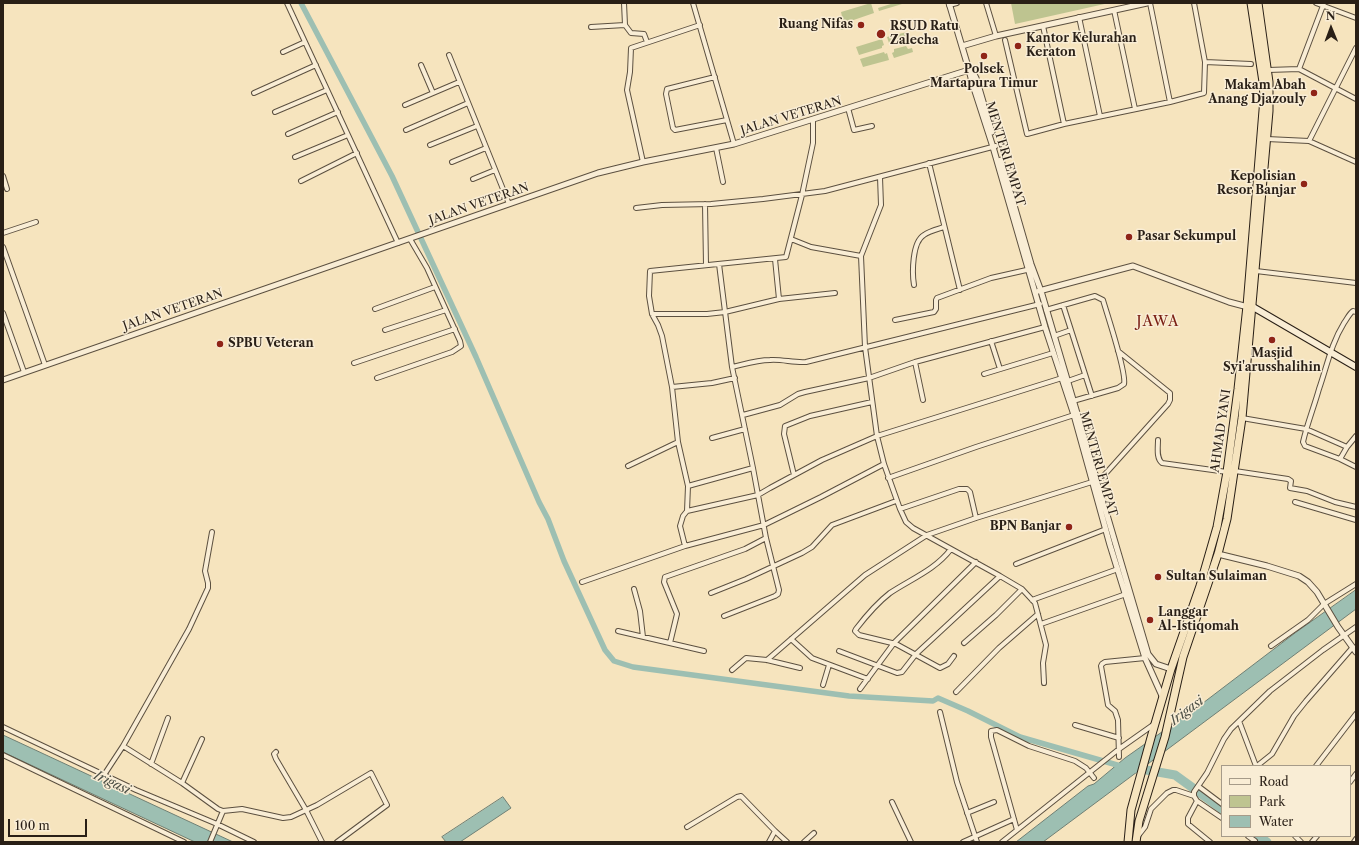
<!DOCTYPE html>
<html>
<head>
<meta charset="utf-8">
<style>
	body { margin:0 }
	#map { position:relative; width:1359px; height:845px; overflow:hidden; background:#f6e4be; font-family:"Libre Caslon Text",serif }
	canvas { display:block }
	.frame { position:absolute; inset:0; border:4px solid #291f16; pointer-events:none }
	.legend { position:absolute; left:1221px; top:765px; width:130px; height:72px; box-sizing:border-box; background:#f9edd5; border:1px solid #a69b89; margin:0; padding:5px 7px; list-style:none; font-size:12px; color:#291f16 }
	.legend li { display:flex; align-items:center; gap:8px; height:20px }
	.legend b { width:20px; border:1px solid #a69b89 }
	.north { position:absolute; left:1311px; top:8px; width:40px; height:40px; -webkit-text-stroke:3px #f9edd5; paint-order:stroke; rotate:359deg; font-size:11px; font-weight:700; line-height:16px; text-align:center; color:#291f16 }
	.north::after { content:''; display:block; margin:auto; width:14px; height:18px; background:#291f16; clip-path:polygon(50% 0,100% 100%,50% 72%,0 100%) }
	.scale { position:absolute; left:8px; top:819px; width:79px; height:18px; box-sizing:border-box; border:2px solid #291f16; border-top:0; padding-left:5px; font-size:12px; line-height:14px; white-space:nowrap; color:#291f16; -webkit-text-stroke:3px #f9edd5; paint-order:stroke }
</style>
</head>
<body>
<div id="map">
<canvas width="1359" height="845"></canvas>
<div class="frame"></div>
<ul class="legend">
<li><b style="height:5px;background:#f9edd5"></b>Road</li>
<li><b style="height:11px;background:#bec490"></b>Park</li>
<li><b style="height:11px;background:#9dbfb2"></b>Water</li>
</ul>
<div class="north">N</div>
<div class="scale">100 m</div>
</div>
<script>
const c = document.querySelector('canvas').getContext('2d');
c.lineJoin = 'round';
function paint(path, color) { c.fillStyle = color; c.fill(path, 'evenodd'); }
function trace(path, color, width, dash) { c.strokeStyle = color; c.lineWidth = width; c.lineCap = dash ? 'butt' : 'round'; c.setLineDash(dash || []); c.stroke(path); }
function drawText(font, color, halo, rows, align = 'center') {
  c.font = font + ' "Libre Caslon Text",serif'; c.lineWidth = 3; c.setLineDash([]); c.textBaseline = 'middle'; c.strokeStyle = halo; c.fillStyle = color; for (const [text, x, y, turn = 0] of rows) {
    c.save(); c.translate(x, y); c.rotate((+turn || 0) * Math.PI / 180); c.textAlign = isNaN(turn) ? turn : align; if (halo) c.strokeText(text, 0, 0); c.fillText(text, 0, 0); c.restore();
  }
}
paint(new Path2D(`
	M 871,3 L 874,13 L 842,24 L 843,30 L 841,30 L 839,23 L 843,21 L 841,12 Z
	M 894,3 L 901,3 L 902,4 L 879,11 L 878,8 Z
	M 1011,3 L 1109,3 L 1015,24 Z
	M 907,32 L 908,36 L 904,37 L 905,41 L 892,45 L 891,42 L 889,43 L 887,37 Z
	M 882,39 L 884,45 L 882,46 L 882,48 L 859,55 L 856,47 Z
	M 906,46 L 908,49 L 912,48 L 913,52 L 894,58 L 892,53 L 894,52 L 894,49 Z
	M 884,52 L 885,54 L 887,53 L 889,60 L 863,67 L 860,59 Z`), '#bec490');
const water = new Path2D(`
	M 1356,590 L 1356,609 L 1043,842 L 1016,842 L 1088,786 L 1094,784 L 1125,758 L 1203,703 L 1295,633 Z
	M 3,735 L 233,842 L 195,842 L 3,752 Z
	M 503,797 L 511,808 L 460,842 L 446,842 L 442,837 Z`);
paint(water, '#9dbfb2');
trace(water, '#6f7f74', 1);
trace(new Path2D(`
	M 301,3 L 392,176 L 476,357 L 539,502 L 548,519 L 564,561 L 605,650 L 614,661 L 633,667 L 849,696 L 933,701 L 938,698 L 968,711 L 1020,737 L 1124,767`), '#9dbfb2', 5.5);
trace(new Path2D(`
	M 1135,768 L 1175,775 L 1222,809
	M 1259,836 L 1267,842`), '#9dbfb2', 9);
const minor = new Path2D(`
	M 287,3 L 398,243
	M 624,3 L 625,25
	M 693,3 L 734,144
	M 986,3 L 996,36
	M 1150,3 L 1170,102
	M 1316,3 L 1356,18
	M 1324,3 L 1299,69 L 1356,99
	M 949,5 L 957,3
	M 1114,10 L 1135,109
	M 1079,17 L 1100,116
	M 1043,26 L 1064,124
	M 591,27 L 625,25 L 631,33 L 644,34 L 647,42
	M 1005,40 L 1027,134 L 1064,124 L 1170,102 L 1204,93 L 1205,62 L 1194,3
	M 283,52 L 305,42
	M 449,55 L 509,204
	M 1205,62 L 1251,64
	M 421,65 L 433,93
	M 1268,70 L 1299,69
	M 715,77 L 667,89 L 666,94 L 673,128 L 675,130 L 727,120
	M 254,93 L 316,65
	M 405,105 L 459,82
	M 848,108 L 854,130 L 872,126
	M 275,112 L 327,90
	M 406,130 L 468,103
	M 288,134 L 338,112
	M 1267,139 L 1309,141 L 1356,162
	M 1309,141 L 1356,48
	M 430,145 L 477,126
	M 716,148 L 723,182
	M 295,157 L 348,135
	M 452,162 L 486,148
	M 643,162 L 627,90 L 630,72 L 631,48 L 700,25
	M 929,163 L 960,290
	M 3,176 L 7,189
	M 880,177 L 881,205 L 861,256 L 865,347 L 877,436 L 884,464 L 900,509 L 906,522 L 913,528 L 1000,576 L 1022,589 L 1035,603 L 1046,645 L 1043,663 L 1044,683
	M 473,179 L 495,170
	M 301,181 L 357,153
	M 705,204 L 706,265
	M 636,208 L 662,205 L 711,204 L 763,199 L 825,191 L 996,146
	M 3,233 L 36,222
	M 791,239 L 811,247 L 861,256
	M 3,247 L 45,365
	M 775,259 L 779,299
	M 719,264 L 732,367 L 753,468 L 766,538 L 779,590 L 778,594 L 775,596 L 724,616
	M 1256,271 L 1356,283
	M 914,285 C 912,273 912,242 924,235 C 929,231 938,229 944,227
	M 1063,305 L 1092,396
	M 375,309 L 435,287
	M 1046,310 L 1095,296 L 1103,300 C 1107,314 1127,373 1124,384 L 1118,388 L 1073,401
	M 1356,312 L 1353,311 C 1349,314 1347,319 1344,323 C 1331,344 1327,366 1319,389 C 1314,407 1307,424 1303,442 L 1305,446 L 1340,459 L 1356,467
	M 3,313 L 24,372
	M 652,314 L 707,314 L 725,312 L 779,299 L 835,293
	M 895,320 L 934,312 L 936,309 L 936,300 L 937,298 L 991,278 L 1031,269
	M 385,330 L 446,310
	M 1054,336 L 1071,330
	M 991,341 L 1000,369
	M 915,362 L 923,400
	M 354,363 L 455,329
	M 732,367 C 745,364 757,360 770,360 C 782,359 794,363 806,362 L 1040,304
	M 984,374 L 1053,353
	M 377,378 L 452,352 L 461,346 L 460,341 L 427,268 L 410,239
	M 1068,381 L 1085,375
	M 672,387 L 712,383 L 735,378
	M 743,415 L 780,405 L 798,394 L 805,392 L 869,378 L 915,362 L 1045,327
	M 1242,418 L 1306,429 L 1347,447
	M 712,438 L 745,429
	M 1158,440 C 1158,448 1156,458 1162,463 L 1227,472
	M 1340,459 L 1347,447 L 1356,436
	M 628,466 L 678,442
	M 1235,471 L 1288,479 L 1291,481 L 1290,488 L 1307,491 L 1335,502 L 1356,507
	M 794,475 L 784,434 L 785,426 L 810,416 L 872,402
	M 888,478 L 976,447 L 1074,415
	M 1098,482 L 1168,404 L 1170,400 L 1170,393 L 1118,351
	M 688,486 L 753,468
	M 1295,502 L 1356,520
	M 900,509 L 959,489 L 967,489 L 970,492 L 976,518
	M 687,511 L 758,495 L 770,488 L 822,460 L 877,436 L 1062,378
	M 685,546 L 680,526 L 683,516 L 687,511 L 688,486 L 678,442 L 672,387 L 662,336 L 658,325 L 652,314 L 649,296 L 650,271 L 786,257 L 802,195 L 813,143 L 813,119
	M 951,549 C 935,570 911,579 890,593 C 877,603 866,616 856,629 L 855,631 L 859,635 L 896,644 L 940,668 L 948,664 L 954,656
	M 1016,564 L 1106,529
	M 582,582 L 685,546 L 764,525 L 821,497 L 884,464
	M 634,589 L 640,611 L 643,637
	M 711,593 L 746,579 L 802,553 L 812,547 L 832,525 L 896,501
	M 1032,600 L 1118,569
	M 1041,624 L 1126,594
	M 618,631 L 704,651
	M 791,639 L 812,658 L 868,679
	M 670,643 L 677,614 L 664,582 L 665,577 L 745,549 L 766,538
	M 964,643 L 996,615 L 1022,589
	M 1271,646 L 1308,620 L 1324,604 L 1356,584
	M 839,651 L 897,673 L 902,672 L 916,654 L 1000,576
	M 767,660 L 865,575 L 927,535 L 976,518 L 1092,482
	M 732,670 L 746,658 L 767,660 L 800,668
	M 823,685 L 829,665
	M 860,689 L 894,643 L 976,562
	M 956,692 L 999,648 L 1038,614
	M 940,712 L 957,782 L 977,842
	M 1239,721 L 1256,766
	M 1075,725 L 1119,738
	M 3,727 L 136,790 L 217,824 L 254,842
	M 276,752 L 274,754 L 276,759 L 306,810 L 322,842
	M 3,755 L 184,842
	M 1119,757 L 1118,720 L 1115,711 L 1108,705 L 1101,666 L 1102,664 L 1105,662 L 1145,658
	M 151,764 L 168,718
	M 1257,766 L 1272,754 L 1294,716 L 1306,701 L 1353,647
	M 1316,766 L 1356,714
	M 104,775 L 123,746
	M 1350,782 L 1356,774
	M 182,783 L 202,739
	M 1198,786 L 1222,804
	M 1194,796 L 1197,801 L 1188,818 L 1188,824 L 1210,842
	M 1197,801 L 1222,818
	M 892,802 L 911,842
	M 223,811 L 242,809 L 283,818 L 291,817 L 317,805 L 371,773 L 387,805 L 337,842
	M 967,813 L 994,802
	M 687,827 L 737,797 L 741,796 L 775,831
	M 1017,830 L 991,737 L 991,731 L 997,730 L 1029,746 L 1075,761 L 1086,768 L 1094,778
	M 1138,836 L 1145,827 L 1151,809 L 1167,793 L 1173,790 L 1176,790 L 1194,796 L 1194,792 L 1207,773 L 1224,739 L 1231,729 L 1270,691 L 1323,650 L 1356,627
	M 1248,836 L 1255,841
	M 1295,836 L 1301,842
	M 210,842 L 223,811 L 218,809 L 182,783 L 123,746 L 189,629 L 208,588 L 208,583 L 205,571 L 212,532
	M 769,842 L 775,831 L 787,842
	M 804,842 L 814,833
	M 963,842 L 1014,819
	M 1002,842 L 1119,749 L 1153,725
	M 1312,842 L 1317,836
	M 1354,842 L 1356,839`);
const tertiary = new Path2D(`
	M 949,3 L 969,70 L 972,82 L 993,147 L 1045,327 L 1074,415 L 1110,545 L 1145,658 L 1163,698
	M 962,46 L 996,36 L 1147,3
	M 969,70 L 973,72 L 976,78 L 992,132
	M 1001,160 L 1031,264 L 1041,291 L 1148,654 L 1156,664 L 1171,669
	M 1039,291 L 1133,266 L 1229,302 L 1248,307
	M 3,380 L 598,173 L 643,162 L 734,144 L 969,70
	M 1218,554 L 1267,566 L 1299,576 L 1308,582 L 1317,592 L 1338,627 L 1356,652`);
const secondary = new Path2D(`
	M 1253,307 L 1356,367`);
const trunk = new Path2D(`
	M 1128,842 L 1131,810 L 1152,734 L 1171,669 L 1200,586 L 1217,527 L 1227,472 L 1238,389 L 1247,306 L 1264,98 L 1263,82 L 1251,3
	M 1136,842 L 1139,821 L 1165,737 L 1183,657 L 1218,554 L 1227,519 L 1242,418 L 1269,111 L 1269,82 L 1258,3`);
trace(minor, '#5c5040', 6);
trace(tertiary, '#5c5040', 7);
trace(secondary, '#291f16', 8);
trace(trunk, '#291f16', 9);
trace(minor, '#f9edd5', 4);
trace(tertiary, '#f9edd5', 5);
trace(secondary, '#f9edd5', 6);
trace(trunk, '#f6e4be', 7);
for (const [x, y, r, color] of [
	[861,25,4,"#8f2418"],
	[881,34,5,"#8f2418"],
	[1018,46,4,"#8f2418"],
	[984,56,4,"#8f2418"],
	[1314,93,4,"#8f2418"],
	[1304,184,4,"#8f2418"],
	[1129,237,4,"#8f2418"],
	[1272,340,4,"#8f2418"],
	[220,344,4,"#8f2418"],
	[1069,527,4,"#8f2418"],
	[1158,577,4,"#8f2418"],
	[1150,620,4,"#8f2418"]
]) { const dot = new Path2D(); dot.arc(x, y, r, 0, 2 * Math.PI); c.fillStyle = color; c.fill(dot); trace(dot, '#f9edd5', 1.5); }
drawText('bold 12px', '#291f16', '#f9edd5', [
	["Ruang Nifas",853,25,"right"],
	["RSUD Ratu",890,27],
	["Zalecha",890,41],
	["Kantor Kelurahan",1026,39],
	["Keraton",1026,53],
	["Polsek",984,70,"center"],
	["Martapura Timur",984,84,"center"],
	["Makam Abah",1306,86,"right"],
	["Anang Djazouly",1306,100,"right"],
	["Kepolisian",1296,177,"right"],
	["Resor Banjar",1296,191,"right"],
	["Pasar Sekumpul",1137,237],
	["SPBU Veteran",228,344],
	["Masjid",1272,354,"center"],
	["Syi'arusshalihin",1272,368,"center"],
	["BPN Banjar",1061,527,"right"],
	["Sultan Sulaiman",1166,577],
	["Langgar",1158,613],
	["Al-Istiqomah",1158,627]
], 'left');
drawText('12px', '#291f16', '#f9edd5', [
	["JALAN VETERAN",791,116,-17],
	["MENTERI EMPAT",1005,154,73],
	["JALAN VETERAN",479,204,-19],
	["JALAN VETERAN",173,310,-19],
	["AHMAD YANI",1221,431,-82],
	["MENTERI EMPAT",1098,464,74]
]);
drawText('italic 13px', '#4c4f45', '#f9edd5', [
	["Irigasi",1187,711,-37],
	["Irigasi",112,783,25]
]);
c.letterSpacing = '1px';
drawText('14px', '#7a1f14', '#f9edd5', [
	["JAWA",1158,322]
]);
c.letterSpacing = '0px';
</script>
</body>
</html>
